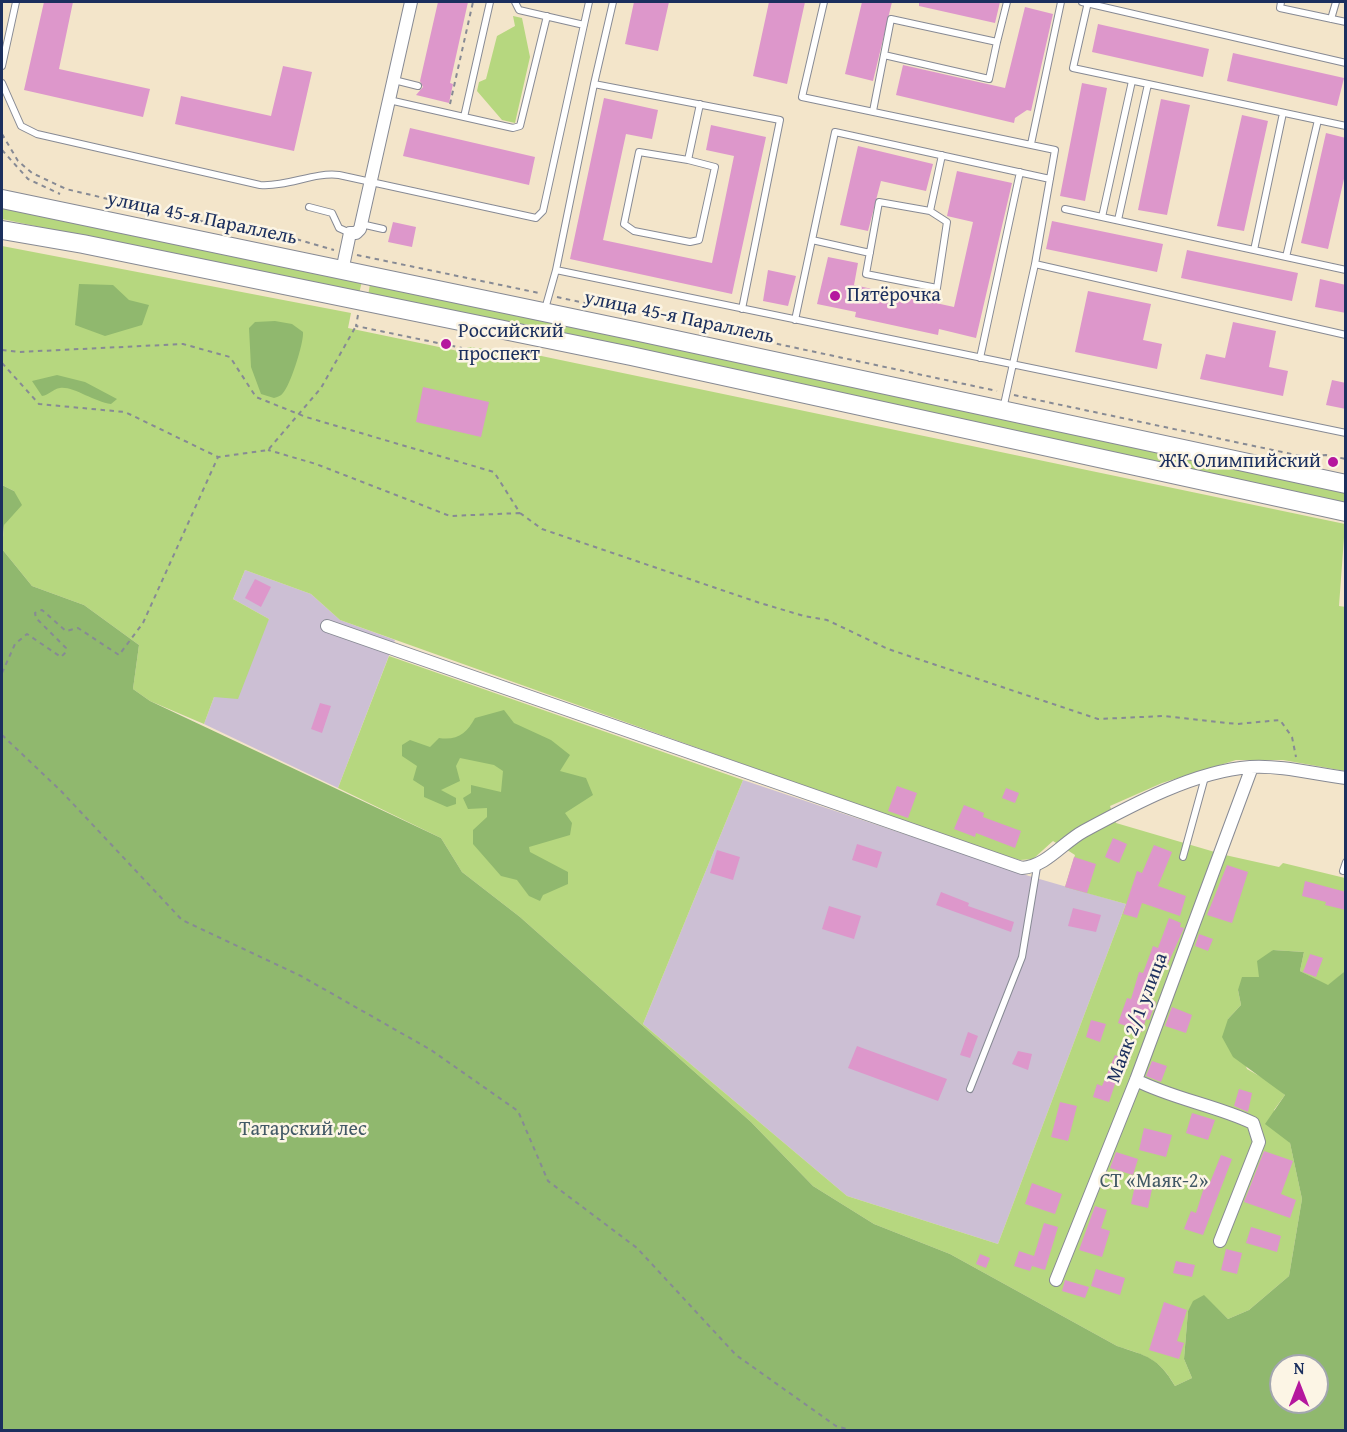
<!DOCTYPE html>
<html>
<head>
<meta charset="utf-8">
<style>
	body { margin:0 }
	#map { position:relative; width:1347px; height:1432px; overflow:hidden; background:#f3e5ca; font-family:"Gentium Book Plus",serif }
	canvas { display:block }
	.frame { position:absolute; inset:0; border:3px solid #1b2f5e; pointer-events:none }
	.north { position:absolute; left:1269px; top:1354px; width:60px; height:60px; box-sizing:border-box; background:#fcf5e5; border:2px solid #a2a6af; border-radius:50%; rotate:0deg; font-size:16px; font-weight:700; line-height:24px; text-align:center; color:#1b2f5e }
	.north::after { content:''; display:block; margin:auto; width:21px; height:27px; background:#b5179e; clip-path:polygon(50% 0,100% 100%,50% 72%,0 100%) }
</style>
</head>
<body>
<div id="map">
<canvas width="1347" height="1432"></canvas>
<div class="frame"></div>
<div class="north">N</div>
</div>
<script>
const c = document.querySelector('canvas').getContext('2d');
c.lineJoin = 'round';
function paint(path, color) { c.fillStyle = color; c.fill(path, 'evenodd'); }
function trace(path, color, width, dash) { c.strokeStyle = color; c.lineWidth = width; c.lineCap = dash ? 'butt' : 'round'; c.setLineDash(dash || []); c.stroke(path); }
function drawText(font, color, halo, rows, align = 'center') {
  c.font = font + ' "Gentium Book Plus",serif'; c.lineWidth = 5; c.setLineDash([]); c.textBaseline = 'middle'; c.strokeStyle = halo; c.fillStyle = color; for (const [text, x, y, turn = 0] of rows) {
    c.save(); c.translate(x, y); c.rotate((+turn || 0) * Math.PI / 180); c.textAlign = isNaN(turn) ? turn : align; if (halo) c.strokeText(text, 0, 0); c.fillText(text, 0, 0); c.restore();
  }
}
paint(new Path2D(`
	M 245,570 L 311,594 L 340,620 L 395,640 L 338,788 L 204,724 L 214,697 L 269,619 L 233,599 Z
	M 743,780 L 1029,876 L 1126,904 L 998,1244 L 847,1196 L 643,1024 Z`), '#ccbfd4');
paint(new Path2D(`
	M 513,16 L 522,18 L 530,57 L 515,123 L 502,120 L 477,91 L 479,82 L 486,79 L 497,36 L 515,26 Z
	M 2,206 L 362,281 L 359,294 L 2,219 Z
	M 2,246 L 351,313 L 348,328 L 463,352 L 468,347 L 527,353 L 1345,524 L 1339,606 L 1346,607 L 1345,771 L 1283,760 L 1236,760 L 1162,783 L 1110,806 L 1116,823 L 1225,855 L 1279,867 L 1283,863 L 1345,878 L 1345,971 L 1328,986 L 1300,971 L 1304,952 L 1273,950 L 1260,978 L 1238,990 L 1241,1005 L 1228,1019 L 1247,1069 L 1270,1082 L 1285,1095 L 1274,1110 L 1290,1143 L 1302,1199 L 1289,1276 L 1249,1310 L 1228,1319 L 1204,1296 L 1188,1311 L 1184,1359 L 1192,1378 L 1175,1386 C 1160,1359 1145,1355 1117,1346 L 950,1254 L 874,1224 L 813,1186 L 751,1122 L 520,917 L 462,872 L 441,838 L 338,788 L 389,656 L 743,780 L 643,1024 L 847,1196 L 998,1244 L 1126,904 L 1065,887 L 1075,855 L 1053,841 L 1033,859 L 1020,860 L 972,846 L 340,620 L 311,594 L 245,570 L 233,599 L 269,619 L 238,699 L 214,697 L 204,724 L 150,701 L 133,689 L 139,645 L 84,605 L 32,586 L 2,549 L 4,525 L 14,491 L 2,485 Z
	M 370,284 L 1345,492 L 1345,504 L 368,296 Z`), '#b6d77f');
paint(new Path2D(`
	M 79,284 L 113,285 L 129,300 L 149,305 L 142,325 L 105,336 L 75,325 Z
	M 275,321 L 292,324 L 303,332 C 304,343 290,386 283,393 C 281,396 277,397 274,398 L 261,394 L 251,367 L 249,328 L 255,322 Z
	M 57,375 L 85,382 L 117,399 L 111,404 C 94,402 73,386 60,388 C 53,389 49,395 42,396 L 32,381 Z
	M 2,485 L 14,491 L 22,505 L 4,525 L 2,547 Z
	M 2,549 L 32,586 L 84,605 L 139,645 L 133,689 L 150,701 L 441,838 L 462,872 L 520,917 L 751,1122 L 813,1186 L 874,1224 L 950,1254 L 1117,1346 C 1147,1356 1158,1357 1175,1386 L 1192,1378 L 1184,1359 L 1188,1311 L 1193,1301 L 1204,1295 L 1228,1319 L 1249,1310 L 1289,1276 L 1302,1199 L 1290,1143 L 1265,1124 L 1285,1095 L 1233,1057 L 1222,1037 L 1228,1019 L 1241,1005 L 1238,990 L 1242,977 L 1259,977 L 1257,961 L 1273,950 L 1304,952 L 1300,971 L 1328,985 L 1345,971 L 1345,1430 L 2,1430 ZM 1281,1366 L 1317,1366 L 1317,1402 L 1281,1402 Z
	M 504,710 L 514,723 L 551,740 L 570,755 L 560,771 L 586,778 L 593,795 L 565,813 L 572,823 L 570,835 L 529,847 L 530,852 L 568,872 L 568,884 L 543,895 L 540,901 L 529,896 L 517,880 L 501,876 L 473,844 L 473,830 L 487,817 L 487,808 L 468,809 L 463,798 L 471,793 L 471,785 L 501,792 L 503,771 L 494,765 L 460,758 L 456,766 L 460,781 L 441,790 L 456,798 L 456,804 L 447,807 L 424,797 L 424,787 L 413,780 L 417,766 L 402,756 L 402,745 L 410,740 L 430,747 L 439,738 C 457,741 467,733 475,718 Z`), '#90b86e');
paint(new Path2D(`
	M 44,2 L 73,2 L 59,69 L 150,89 L 143,117 L 24,90 Z
	M 438,2 L 468,2 L 450,83 L 453,84 L 449,103 L 416,95 L 423,87 L 420,81 Z
	M 634,2 L 669,2 L 658,51 L 625,44 Z
	M 769,2 L 805,2 L 787,84 L 753,76 Z
	M 862,2 L 892,2 L 873,81 L 845,74 Z
	M 919,2 L 1000,2 L 995,23 L 919,6 Z
	M 1025,7 L 1053,14 L 1031,111 L 1027,110 L 1015,118 L 1014,123 L 896,95 L 903,65 L 1005,88 Z
	M 1098,24 L 1209,49 L 1203,77 L 1092,52 Z
	M 1233,53 L 1344,78 L 1337,106 L 1227,81 Z
	M 283,66 L 312,72 L 294,151 L 175,124 L 181,96 L 271,116 Z
	M 1082,83 L 1107,88 L 1085,201 L 1060,196 Z
	M 604,98 L 658,110 L 652,139 L 626,134 L 603,240 L 712,263 L 734,156 L 706,150 L 711,125 L 766,137 L 732,294 L 570,259 Z
	M 1161,99 L 1190,105 L 1167,215 L 1138,210 Z
	M 1242,115 L 1268,121 L 1244,231 L 1217,226 Z
	M 410,128 L 535,157 L 529,185 L 403,156 Z
	M 1326,133 L 1346,138 L 1346,170 L 1328,249 L 1301,243 Z
	M 858,146 L 933,164 L 926,191 L 881,181 L 868,231 L 840,225 Z
	M 957,171 L 1012,183 L 976,338 L 939,329 L 938,335 L 855,317 L 856,312 L 817,304 L 828,257 L 858,263 L 854,285 L 954,307 L 973,222 L 947,216 Z
	M 1052,221 L 1163,244 L 1157,272 L 1046,249 Z
	M 393,222 L 416,227 L 412,247 L 388,242 Z
	M 1187,250 L 1298,273 L 1292,301 L 1181,278 Z
	M 768,270 L 796,276 L 788,306 L 763,301 Z
	M 1320,279 L 1346,285 L 1346,313 L 1315,307 Z
	M 1088,291 L 1151,304 L 1143,340 L 1162,344 L 1157,369 L 1075,352 Z
	M 1233,322 L 1276,331 L 1269,367 L 1288,371 L 1283,396 L 1200,379 L 1206,354 L 1225,358 Z
	M 1332,380 L 1346,383 L 1346,409 L 1326,405 Z
	M 423,387 L 489,402 L 481,437 L 416,422 Z
	M 255,579 L 271,587 L 261,607 L 245,598 Z
	M 320,703 L 331,706 L 322,733 L 311,729 Z
	M 897,786 L 917,793 L 908,818 L 888,811 Z
	M 1006,788 L 1019,793 L 1015,803 L 1002,798 Z
	M 964,805 L 984,813 L 983,817 L 1021,831 L 1015,848 L 976,833 L 975,837 L 954,829 Z
	M 1113,838 L 1127,844 L 1119,863 L 1105,857 Z
	M 857,844 L 882,852 L 877,868 L 852,860 Z
	M 1154,845 L 1172,852 L 1158,886 L 1186,896 L 1180,916 L 1142,903 L 1137,918 L 1123,914 L 1137,871 L 1142,873 Z
	M 717,850 L 740,857 L 733,880 L 710,873 Z
	M 1074,857 L 1096,864 L 1087,893 L 1065,887 Z
	M 1227,865 L 1248,872 L 1232,923 L 1207,915 Z
	M 1305,881 L 1346,892 L 1346,910 L 1325,905 L 1326,902 L 1302,896 Z
	M 941,892 L 969,903 L 968,906 L 1014,922 L 1011,932 L 936,905 Z
	M 829,906 L 861,916 L 854,939 L 822,929 Z
	M 1073,908 L 1101,915 L 1096,932 L 1068,926 Z
	M 1169,918 L 1181,923 L 1180,927 L 1184,928 L 1166,968 L 1162,966 L 1152,1000 L 1156,1002 L 1149,1020 L 1146,1019 L 1142,1032 L 1118,1023 L 1127,998 L 1131,999 L 1139,972 L 1143,973 L 1153,946 L 1158,948 Z
	M 1199,934 L 1213,939 L 1208,951 L 1195,946 Z
	M 1310,954 L 1323,958 L 1316,977 L 1303,972 Z
	M 1172,1007 L 1192,1015 L 1186,1033 L 1165,1026 Z
	M 1091,1020 L 1106,1024 L 1100,1042 L 1086,1037 Z
	M 968,1032 L 978,1036 L 970,1058 L 960,1055 Z
	M 857,1046 L 947,1079 L 938,1101 L 848,1068 Z
	M 1018,1051 L 1032,1054 L 1028,1070 L 1012,1064 Z
	M 1115,1055 L 1127,1060 L 1121,1077 L 1118,1075 L 1109,1102 L 1093,1097 L 1097,1084 L 1102,1086 Z
	M 1152,1061 L 1167,1066 L 1161,1082 L 1146,1076 Z
	M 1239,1089 L 1252,1093 L 1248,1112 L 1234,1106 Z
	M 1060,1102 L 1077,1106 L 1068,1141 L 1051,1137 Z
	M 1192,1113 L 1215,1120 L 1208,1140 L 1186,1133 Z
	M 1144,1128 L 1172,1135 L 1166,1157 L 1139,1150 Z
	M 1264,1151 L 1293,1161 L 1281,1194 L 1296,1200 L 1290,1218 L 1244,1202 Z
	M 1116,1152 L 1138,1159 L 1133,1175 L 1110,1168 Z
	M 1221,1155 L 1232,1159 L 1203,1235 L 1184,1229 L 1191,1211 L 1196,1213 L 1205,1184 L 1209,1185 Z
	M 1032,1183 L 1062,1194 L 1055,1214 L 1025,1204 Z
	M 1135,1185 L 1152,1189 L 1148,1208 L 1131,1204 Z
	M 1095,1206 L 1107,1210 L 1101,1228 L 1110,1231 L 1102,1257 L 1079,1250 Z
	M 1044,1223 L 1058,1227 L 1045,1270 L 1032,1266 L 1030,1271 L 1014,1266 L 1019,1251 L 1034,1256 Z
	M 1251,1227 L 1281,1236 L 1277,1252 L 1246,1243 Z
	M 1226,1249 L 1242,1253 L 1237,1274 L 1221,1270 Z
	M 980,1254 L 990,1258 L 986,1268 L 976,1264 Z
	M 1176,1261 L 1195,1265 L 1192,1277 L 1173,1273 Z
	M 1096,1269 L 1125,1278 L 1120,1295 L 1091,1286 Z
	M 1065,1280 L 1089,1287 L 1085,1298 L 1062,1291 Z
	M 1164,1302 L 1187,1310 L 1177,1341 L 1184,1343 L 1179,1359 L 1149,1350 Z`), '#dd97cb');
const lane = new Path2D(`
	M 490,2 L 464,117 L 513,128 L 520,126 L 547,16
	M 515,2 L 519,10 L 584,25
	M 824,2 L 802,97 L 1055,150 L 1035,264 L 1003,409
	M 1082,2 L 1346,63
	M 1088,2 L 1073,68 L 1346,126
	M 1281,2 L 1280,8 L 1346,22
	M 1331,19 L 1336,2
	M 884,55 L 989,79 L 997,42
	M 2,66 L 16,2
	M 394,80 L 418,86
	M 2,83 L 21,126 L 37,134 L 260,185 C 288,187 313,172 339,175 L 536,218 L 543,211 L 589,2
	M 594,84 L 613,2
	M 389,100 L 464,117
	M 873,111 L 891,19 L 997,42 L 1007,2
	M 1031,144 L 1061,2
	M 688,160 L 639,152 L 624,224 L 634,231 L 690,242 L 699,240 L 715,167 L 688,160 L 700,104
	M 309,207 L 332,213 L 339,228 L 350,233
	M 1065,209 L 1346,270
	M 930,211 L 947,222 L 937,288 L 866,274 L 879,202 L 930,211 L 942,155
	M 1102,217 L 1132,81
	M 1118,220 L 1148,84
	M 361,224 L 383,229
	M 812,240 L 870,253
	M 1254,250 L 1283,113
	M 1286,257 L 1318,120
	M 1035,264 L 1346,335
	M 556,270 L 594,84 L 780,120 L 742,309
	M 545,309 L 556,270 L 1346,433
	M 795,320 L 835,132 L 1050,179
	M 980,358 L 1020,172
	M 1183,857 L 1205,777
	M 1343,871 L 1346,862
	M 970,1089 L 1022,957 L 1037,867`);
const street = new Path2D(`
	M 342,271 L 350,233 L 356,233 L 360,229 L 411,2
	M 327,626 L 1022,868 C 1047,866 1062,843 1084,831 C 1132,805 1195,771 1250,767 C 1281,765 1315,774 1346,778
	M 1136,1080 C 1173,1099 1215,1105 1253,1123 L 1259,1142 L 1220,1241
	M 1056,1280 L 1136,1080 L 1252,767`);
const secondary = new Path2D(`
	M 2,199 L 639,332 L 1346,484
	M 2,230 L 83,244 L 631,356 L 1346,512`);
trace(lane, '#878a94', 8);
trace(street, '#878a94', 14);
trace(secondary, '#878a94', 20);
trace(new Path2D(`
	M 450,104 L 473,2
	M 2,134 L 18,161 L 32,173 L 66,189 L 243,231 L 275,233 L 334,250
	M 2,150 L 28,179 L 60,194
	M 357,255 L 539,293
	M 557,297 L 621,311
	M 358,315 L 356,326 L 462,348
	M 680,323 L 997,391
	M 2,350 L 19,352 L 183,344 L 230,357 L 256,397 L 306,417 L 494,472 L 520,513 L 450,516 L 316,464 L 268,450
	M 2,363 L 39,404 L 125,412 L 218,457 L 268,450 L 321,388 L 356,326
	M 1014,395 L 1301,456 L 1326,455 L 1346,459
	M 520,513 L 542,529 L 760,603 L 804,616 L 827,620 L 888,649 L 1098,719 L 1163,716 L 1237,724 L 1280,720 L 1292,737 L 1296,757
	M 2,673 L 15,644 L 27,634 L 61,657 L 66,652 L 66,648 L 36,618 L 35,613 L 42,610 L 66,631 L 78,628 L 119,655 L 143,623 L 218,457
	M 2,735 L 61,791 L 182,920 L 301,976 L 431,1050 L 518,1111 L 548,1181 L 637,1248 L 736,1355 L 836,1426 L 850,1430`), '#878a94', 2, [4.5, 4.5]);
trace(lane, '#fff', 6);
trace(street, '#fff', 12);
trace(secondary, '#fff', 18);
for (const [x, y, r, color] of [
	[835,296,6,"#b5179e"],
	[446,344,6,"#b5179e"],
	[1333,462,6,"#b5179e"]
]) { const dot = new Path2D(); dot.arc(x, y, r, 0, 2 * Math.PI); c.fillStyle = color; c.fill(dot); trace(dot, '#fcf5e5', 2); }
drawText('20px', '#1b2f5e', '#fcf5e5', [
	["улица 45-я Параллель",202,219,12],
	["улица 45-я Параллель",679,318,12],
	["Маяк 2/1 улица",1138,1018,-69]
]);
drawText('20px', '#1b2f5e', '#fcf5e5', [
	["Пятёрочка",847,296],
	["Российский",458,332],
	["проспект",458,355],
	["ЖК Олимпийский",1321,462,"right"]
], 'left');
drawText('20px', '#425966', '#fcf5e5', [
	["Татарский лес",303,1130],
	["СТ «Маяк-2»",1154,1182]
]);
</script>
</body>
</html>
